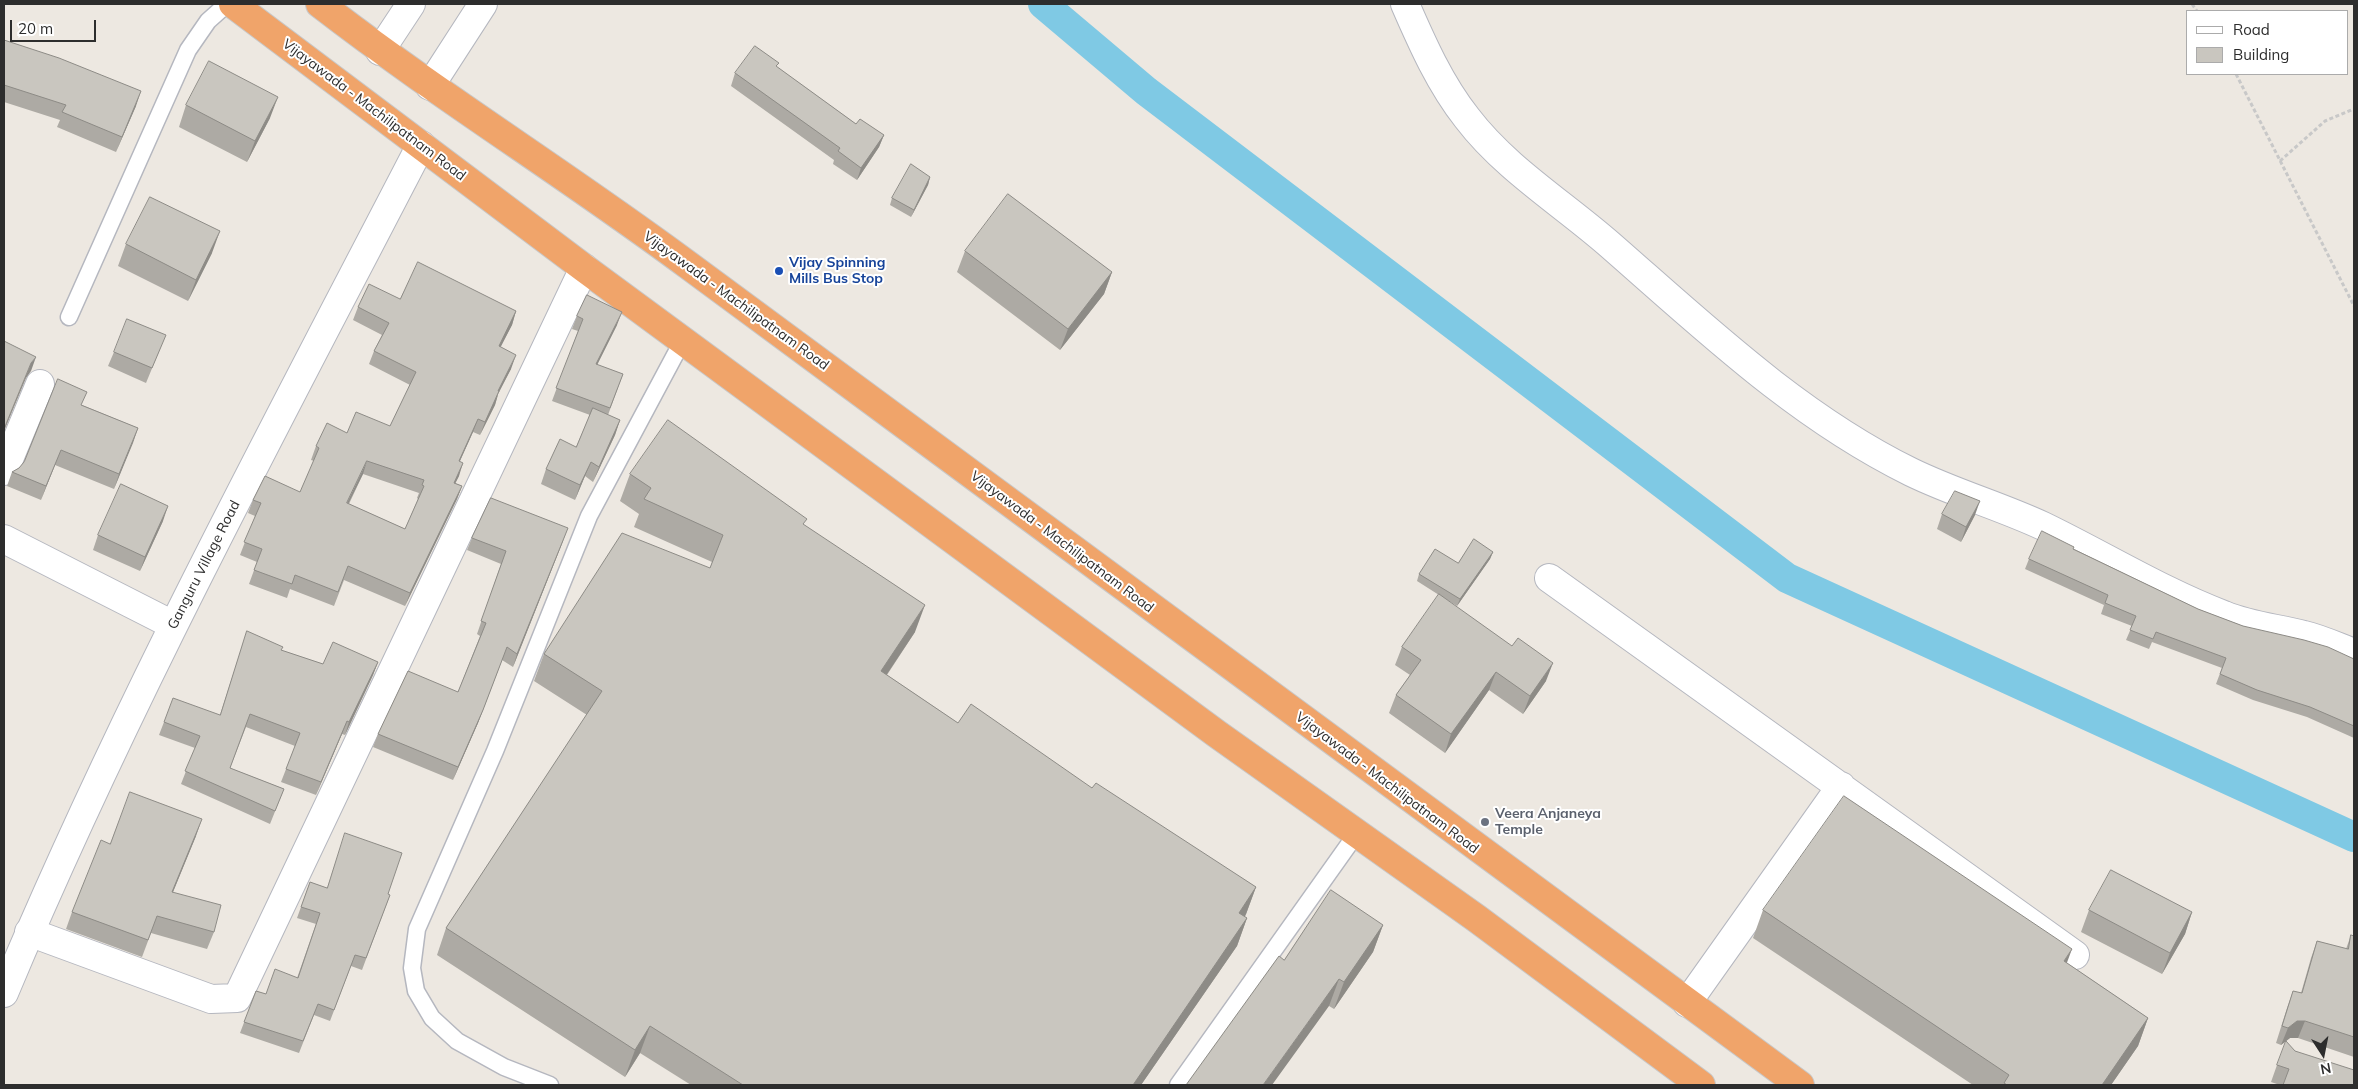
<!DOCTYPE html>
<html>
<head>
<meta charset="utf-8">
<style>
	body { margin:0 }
	#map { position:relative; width:2358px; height:1089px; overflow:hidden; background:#ede8e1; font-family:Mulish,sans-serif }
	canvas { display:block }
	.frame { position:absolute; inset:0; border:5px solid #2d2d2d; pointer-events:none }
	.legend { position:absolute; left:2186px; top:10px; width:162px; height:65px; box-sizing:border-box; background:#fff; border:1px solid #ababab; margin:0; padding:6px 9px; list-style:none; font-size:15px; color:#2d2d2d }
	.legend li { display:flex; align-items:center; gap:10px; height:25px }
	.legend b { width:25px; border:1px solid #ababab }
	.north { position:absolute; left:2298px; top:1029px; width:50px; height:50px; -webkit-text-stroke:4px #fff; paint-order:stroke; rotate:169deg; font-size:14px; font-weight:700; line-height:20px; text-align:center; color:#2d2d2d }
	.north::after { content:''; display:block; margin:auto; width:18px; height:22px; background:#2d2d2d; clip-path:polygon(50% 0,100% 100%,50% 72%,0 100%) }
	.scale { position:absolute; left:10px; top:20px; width:86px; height:22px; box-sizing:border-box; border:2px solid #2d2d2d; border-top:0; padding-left:6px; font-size:15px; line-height:18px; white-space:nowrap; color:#2d2d2d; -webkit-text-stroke:4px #fff; paint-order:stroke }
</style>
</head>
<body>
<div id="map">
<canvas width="2358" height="1089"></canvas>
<div class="frame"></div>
<ul class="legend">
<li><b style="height:6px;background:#fff"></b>Road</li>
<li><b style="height:14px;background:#c9c6bf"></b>Building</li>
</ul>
<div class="north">N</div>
<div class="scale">20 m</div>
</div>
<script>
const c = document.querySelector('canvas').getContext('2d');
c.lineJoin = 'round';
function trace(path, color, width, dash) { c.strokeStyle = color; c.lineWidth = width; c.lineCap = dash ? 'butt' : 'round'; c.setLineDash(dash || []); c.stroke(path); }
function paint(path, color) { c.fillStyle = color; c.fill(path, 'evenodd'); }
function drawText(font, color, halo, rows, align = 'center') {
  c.font = font + ' Mulish,sans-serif'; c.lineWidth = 4; c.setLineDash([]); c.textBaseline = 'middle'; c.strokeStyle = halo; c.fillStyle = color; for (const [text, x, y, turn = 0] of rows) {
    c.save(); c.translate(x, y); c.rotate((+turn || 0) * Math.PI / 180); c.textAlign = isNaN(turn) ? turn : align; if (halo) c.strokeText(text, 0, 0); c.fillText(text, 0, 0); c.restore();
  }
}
trace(new Path2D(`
	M 1043,4 L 1146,91 L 1787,578 L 2354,837`), '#7fc9e4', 30);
const lane = new Path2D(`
	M 69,317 L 188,50 L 208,21 L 227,4
	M 550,1085 L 504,1067 L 457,1041 L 432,1018 L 416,991 L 412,968 L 417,929 L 495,751 L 589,516 L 683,340
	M 1178,1085 L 1357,833`);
const street = new Path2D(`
	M 380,51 L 411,4
	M 430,86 L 483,4
	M 4,471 L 40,384
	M 4,539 L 173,625
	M 1549,578 L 2075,955
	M 29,932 L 211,999 L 237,998 L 584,268
	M 1687,1003 L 1841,786`);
const secondary = new Path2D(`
	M 1405,4 C 1422,43 1440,84 1467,118 C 1505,168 1562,203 1609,244 C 1704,327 1797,416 1911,472 C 1954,493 2000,506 2043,526 C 2103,555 2161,591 2224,615 C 2250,626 2277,628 2304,635 C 2321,639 2338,647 2354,653
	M 4,993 C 126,702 276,425 421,145`);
const highway = new Path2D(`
	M 233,4 L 584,268 L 1217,734 L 1476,918 L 1701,1085
	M 320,4 C 439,96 567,175 688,265 C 1059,538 1428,814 1800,1085`);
trace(lane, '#b5b7bf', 19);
trace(street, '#b5b7bf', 30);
trace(secondary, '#b5b7bf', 30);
trace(highway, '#c8c8c8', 30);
trace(new Path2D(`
	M 2192,4 L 2197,11
	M 2236,74 L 2354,306
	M 2280,161 L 2325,121 L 2354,109`), '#c8c8c8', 3, [4, 2.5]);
trace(lane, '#fff', 16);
trace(street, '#fff', 28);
trace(secondary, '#fff', 28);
trace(highway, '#f0a46a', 28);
paint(new Path2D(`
	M 4,40 L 136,106 L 116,152 L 57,127 L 60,120 L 4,102 Z
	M 777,67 L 856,124 L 884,135 L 879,147 L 857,180 L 833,164 L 834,160 L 731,86 L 735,73 Z
	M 186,105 L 270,118 L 247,162 L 179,127 Z
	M 930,177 L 928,185 L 911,217 L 890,205 L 892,198 Z
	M 126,244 L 212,253 L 188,301 L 118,266 Z
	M 965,251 L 1112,272 L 1104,294 L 1060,350 L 957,272 Z
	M 400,299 L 516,311 L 512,325 L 500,347 L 511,369 L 499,391 L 495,405 L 480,435 L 473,432 L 460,461 L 459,476 L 455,483 L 462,486 L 457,499 L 405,606 L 344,580 L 334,606 L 290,589 L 287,598 L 249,584 L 257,562 L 240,555 L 255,516 L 248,513 L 253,500 L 300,492 L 314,461 L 311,460 L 316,446 L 347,433 L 390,426 L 410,385 L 369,364 L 374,351 L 382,335 L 353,320 L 358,307 ZM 363,474 L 419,493 L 417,498 L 418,499 L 405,529 L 349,504 Z
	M 577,316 L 617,325 L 597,365 L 623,374 L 608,415 L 620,420 L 615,435 L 593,482 L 585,476 L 575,500 L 541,484 L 546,469 L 576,447 L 590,415 L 552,401 L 578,331 L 572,329 Z
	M 160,349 L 146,383 L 108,366 L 114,352 Z
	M 82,405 L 138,428 L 114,489 L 55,465 L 41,500 L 7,486 L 12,472 L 19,468 Z
	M 630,474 L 804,525 L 915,632 L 887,675 L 958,723 L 1092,788 L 1256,887 L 1245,917 L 1247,918 L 1237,946 L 1141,1085 L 691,1085 L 640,1053 L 625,1077 L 437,955 L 446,928 L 587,715 L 534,681 L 544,654 L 710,568 L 712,562 L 634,527 L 639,514 L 620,501 Z
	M 1942,514 L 1975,515 L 1961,542 L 1937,529 Z
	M 163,521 L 140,571 L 93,550 L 98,535 Z
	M 472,538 L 563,541 L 513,667 L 502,660 L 478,723 L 453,780 L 373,747 L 378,734 L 458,692 L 480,636 L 477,634 L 501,564 L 467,550 Z
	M 2074,549 L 2198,609 L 2243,626 L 2354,659 L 2354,738 L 2307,717 L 2253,700 L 2216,684 L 2222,668 L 2152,642 L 2149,649 L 2126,640 L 2132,626 L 2101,614 L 2104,605 L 2025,569 L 2029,559 Z
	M 1493,552 L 1490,559 L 1457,606 L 1444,598 L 1546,681 L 1523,714 L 1489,690 L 1445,753 L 1389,713 L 1396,695 L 1410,675 L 1395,665 L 1402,647 L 1439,595 L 1417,581 L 1419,574 L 1458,563 Z
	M 247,631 L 281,650 L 323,664 L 378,662 L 373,675 L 345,735 L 342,734 L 316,795 L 281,782 L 295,746 L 246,727 L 230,768 L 284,789 L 270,824 L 181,784 L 195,748 L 159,735 L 164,722 L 220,715 Z
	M 196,836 L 173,892 L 214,932 L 207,949 L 151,933 L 142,957 L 66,929 L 72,912 L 110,844 Z
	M 310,882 L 327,888 L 390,895 L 362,970 L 351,966 L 330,1021 L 314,1015 L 299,1053 L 240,1033 L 256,991 L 266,994 L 297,978 L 316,924 L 297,918 Z
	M 1763,910 L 2067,963 L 2148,1018 L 2138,1046 L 2111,1085 L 1973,1085 L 1753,938 Z
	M 2089,910 L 2192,912 L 2185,934 L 2162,974 L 2081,932 Z
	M 1383,925 L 1373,952 L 1334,1009 L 1329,1006 L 1284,960 Z
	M 2351,935 L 2354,936 L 2354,1057 L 2298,1038 L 2290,1038 L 2281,1045 L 2276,1043 L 2287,1008 L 2293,991 L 2301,993 L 2311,958 L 2317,941 L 2346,949 Z
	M 2295,1051 L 2354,1085 L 2280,1085 L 2271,1082 L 2277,1065 Z`), '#adaaa4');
paint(new Path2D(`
	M 141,91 L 136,106 L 116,152 L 122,137 Z
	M 278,97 L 270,118 L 247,162 L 255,141 Z
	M 884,135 L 879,147 L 857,180 L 861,168 Z
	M 930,177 L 928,185 L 911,217 L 914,210 Z
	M 220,231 L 212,253 L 188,301 L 196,280 Z
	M 1112,272 L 1104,294 L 1060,350 L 1068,329 Z
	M 516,311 L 512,325 L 494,360 L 499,346 Z
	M 622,312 L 617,325 L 591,377 L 596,364 Z
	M 516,355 L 511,369 L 493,404 L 498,391 Z
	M 36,357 L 31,371 L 26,378 L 4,431 L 4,429 L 31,363 Z
	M 499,391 L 495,405 L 480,435 L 485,422 Z
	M 478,419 L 473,432 L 454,474 L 459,461 Z
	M 620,420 L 615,435 L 593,482 L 599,467 Z
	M 138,428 L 133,443 L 114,489 L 119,474 Z
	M 61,450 L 41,500 L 46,486 Z
	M 367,461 L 363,474 L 342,516 L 347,503 Z
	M 591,462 L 585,476 L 575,500 L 580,485 Z
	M 463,463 L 459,476 L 449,496 L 454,483 Z
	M 462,486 L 457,499 L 405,606 L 410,593 Z
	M 1980,501 L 1975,515 L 1961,542 L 1966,527 Z
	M 168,506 L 163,521 L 140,571 L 145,557 Z
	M 568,528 L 563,541 L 513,667 L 517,654 Z
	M 1493,552 L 1490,559 L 1457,606 L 1460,599 Z
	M 925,605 L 915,632 L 871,698 L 881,671 Z
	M 502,660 L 478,723 L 453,780 L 458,767 Z
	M 378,662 L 373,675 L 345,735 L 349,722 Z
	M 1553,663 L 1546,681 L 1523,714 L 1530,696 Z
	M 1496,672 L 1489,690 L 1445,753 L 1451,734 Z
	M 347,721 L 342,734 L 316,795 L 321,782 Z
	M 202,819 L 196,836 L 166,909 L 172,892 Z
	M 1256,887 L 1246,914 L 1229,940 L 1239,913 Z
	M 2192,912 L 2185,934 L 2162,974 L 2170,953 Z
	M 1247,918 L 1237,946 L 1141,1085 L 1133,1085 Z
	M 1383,925 L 1373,952 L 1334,1009 L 1344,982 Z
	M 2072,949 L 2062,976 L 2064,961 Z
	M 1339,979 L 1329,1006 L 1272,1085 L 1263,1085 Z
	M 2148,1018 L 2138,1046 L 2111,1085 L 2102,1085 Z
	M 2297,1021 L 2305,1021 L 2298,1038 L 2290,1038 L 2281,1045 L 2288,1028 Z
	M 650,1026 L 640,1053 L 625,1077 L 635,1050 Z`), '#8d8b86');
const building = new Path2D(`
	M 4,40 L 59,58 L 141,91 L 122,137 L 62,112 L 66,105 L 4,85 Z
	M 755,46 L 779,63 L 776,66 L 856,124 L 860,119 L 884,135 L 861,168 L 838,151 L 840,148 L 735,73 Z
	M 209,61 L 278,97 L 255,141 L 186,105 Z
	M 911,164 L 930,177 L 914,210 L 892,198 Z
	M 1008,194 L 1112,272 L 1068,329 L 965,251 Z
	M 150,197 L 220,231 L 196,280 L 126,244 Z
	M 418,262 L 516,311 L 499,346 L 516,355 L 498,391 L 499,391 L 485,422 L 478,419 L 459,461 L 463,463 L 454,483 L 462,486 L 410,593 L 348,566 L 338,592 L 295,575 L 292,584 L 254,570 L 262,549 L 244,542 L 261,503 L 253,500 L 265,476 L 300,492 L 319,448 L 316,446 L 327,423 L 347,433 L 356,412 L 390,426 L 416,372 L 374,351 L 389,323 L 358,307 L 369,284 L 400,299 ZM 367,461 L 424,480 L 422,485 L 424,486 L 405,529 L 347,503 Z
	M 587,295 L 622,312 L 596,364 L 623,374 L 610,408 L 556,388 L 583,319 L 577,316 Z
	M 127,319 L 166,335 L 152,368 L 114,352 Z
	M 4,341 L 36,357 L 31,363 L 4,429 Z
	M 58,379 L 87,392 L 81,405 L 138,428 L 119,474 L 61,450 L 46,486 L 12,472 L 19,468 L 24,462 Z
	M 593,408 L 620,420 L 599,467 L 591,462 L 580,485 L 546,469 L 560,439 L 576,447 Z
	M 668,420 L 807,519 L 803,524 L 925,605 L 881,671 L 958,723 L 971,704 L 1092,788 L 1096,783 L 1256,887 L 1239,913 L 1247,918 L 1133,1085 L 743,1085 L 650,1026 L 635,1050 L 446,928 L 602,691 L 544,654 L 622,533 L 710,568 L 723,535 L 644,499 L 651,488 L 630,474 Z
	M 121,484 L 168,506 L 145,557 L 98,535 Z
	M 1955,491 L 1980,501 L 1966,527 L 1942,514 Z
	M 491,498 L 568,528 L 517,654 L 507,647 L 483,710 L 458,767 L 378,734 L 408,671 L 458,692 L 486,623 L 481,621 L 506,551 L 472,538 Z
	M 2042,531 L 2074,547 L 2073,549 L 2198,609 L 2243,626 L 2304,640 L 2328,647 L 2354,659 L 2354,726 L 2310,707 L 2257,690 L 2220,674 L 2226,658 L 2156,632 L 2153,639 L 2130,630 L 2136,616 L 2105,603 L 2108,595 L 2029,559 Z
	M 1474,539 L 1493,552 L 1460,599 L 1419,574 L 1435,549 L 1458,563 Z
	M 1439,594 L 1512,646 L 1518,638 L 1553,663 L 1530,696 L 1496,672 L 1451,734 L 1396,695 L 1421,660 L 1402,647 Z
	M 247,631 L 283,647 L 281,650 L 323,664 L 333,642 L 378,662 L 349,722 L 347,721 L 321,782 L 286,769 L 300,733 L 250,714 L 230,768 L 284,789 L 275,811 L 185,771 L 200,736 L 164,722 L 173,698 L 220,715 Z
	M 130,792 L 202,819 L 172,892 L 221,905 L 214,932 L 157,916 L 148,940 L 72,912 L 101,840 L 110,844 Z
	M 1844,796 L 2072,949 L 2064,961 L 2148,1018 L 2102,1085 L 2007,1085 L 2004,1083 L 2009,1075 L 1763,910 Z
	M 345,833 L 402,853 L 388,894 L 390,895 L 366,958 L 355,955 L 334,1010 L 318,1004 L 303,1041 L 244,1022 L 256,991 L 266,994 L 275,969 L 298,978 L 320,913 L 301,907 L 310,882 L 327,888 Z
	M 2111,870 L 2192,912 L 2170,953 L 2089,910 Z
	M 1331,890 L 1383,925 L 1344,982 L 1339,979 L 1263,1085 L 1186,1085 L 1279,956 L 1284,960 Z
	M 2351,935 L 2354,936 L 2354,1037 L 2305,1021 L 2297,1021 L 2288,1028 L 2282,1026 L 2293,991 L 2302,993 L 2317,941 L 2348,949 Z
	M 2286,1041 L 2295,1051 L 2354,1070 L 2354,1085 L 2283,1085 L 2289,1069 L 2277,1065 Z`);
paint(building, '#c9c6bf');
trace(building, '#8d8b86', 1);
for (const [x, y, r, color] of [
	[779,271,5,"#1a4fb4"],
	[1485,822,5,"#6b7280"]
]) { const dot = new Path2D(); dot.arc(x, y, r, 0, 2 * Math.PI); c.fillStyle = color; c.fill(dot); trace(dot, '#fff', 2); }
drawText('14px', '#2d2d2d', '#fff', [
	["Vijayawada - Machilipatnam Road",374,110,37],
	["Vijayawada - Machilipatnam Road",736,301,36],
	["Vijayawada - Machilipatnam Road",1062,542,37],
	["Ganguru Village Road",204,565,-63],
	["Vijayawada - Machilipatnam Road",1387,783,37]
]);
drawText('bold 14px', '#164399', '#fff', [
	["Vijay Spinning",789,263],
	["Mills Bus Stop",789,279]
], 'left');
drawText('bold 14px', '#5b616d', '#fff', [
	["Veera Anjaneya",1495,814],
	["Temple",1495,830]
], 'left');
</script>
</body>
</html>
